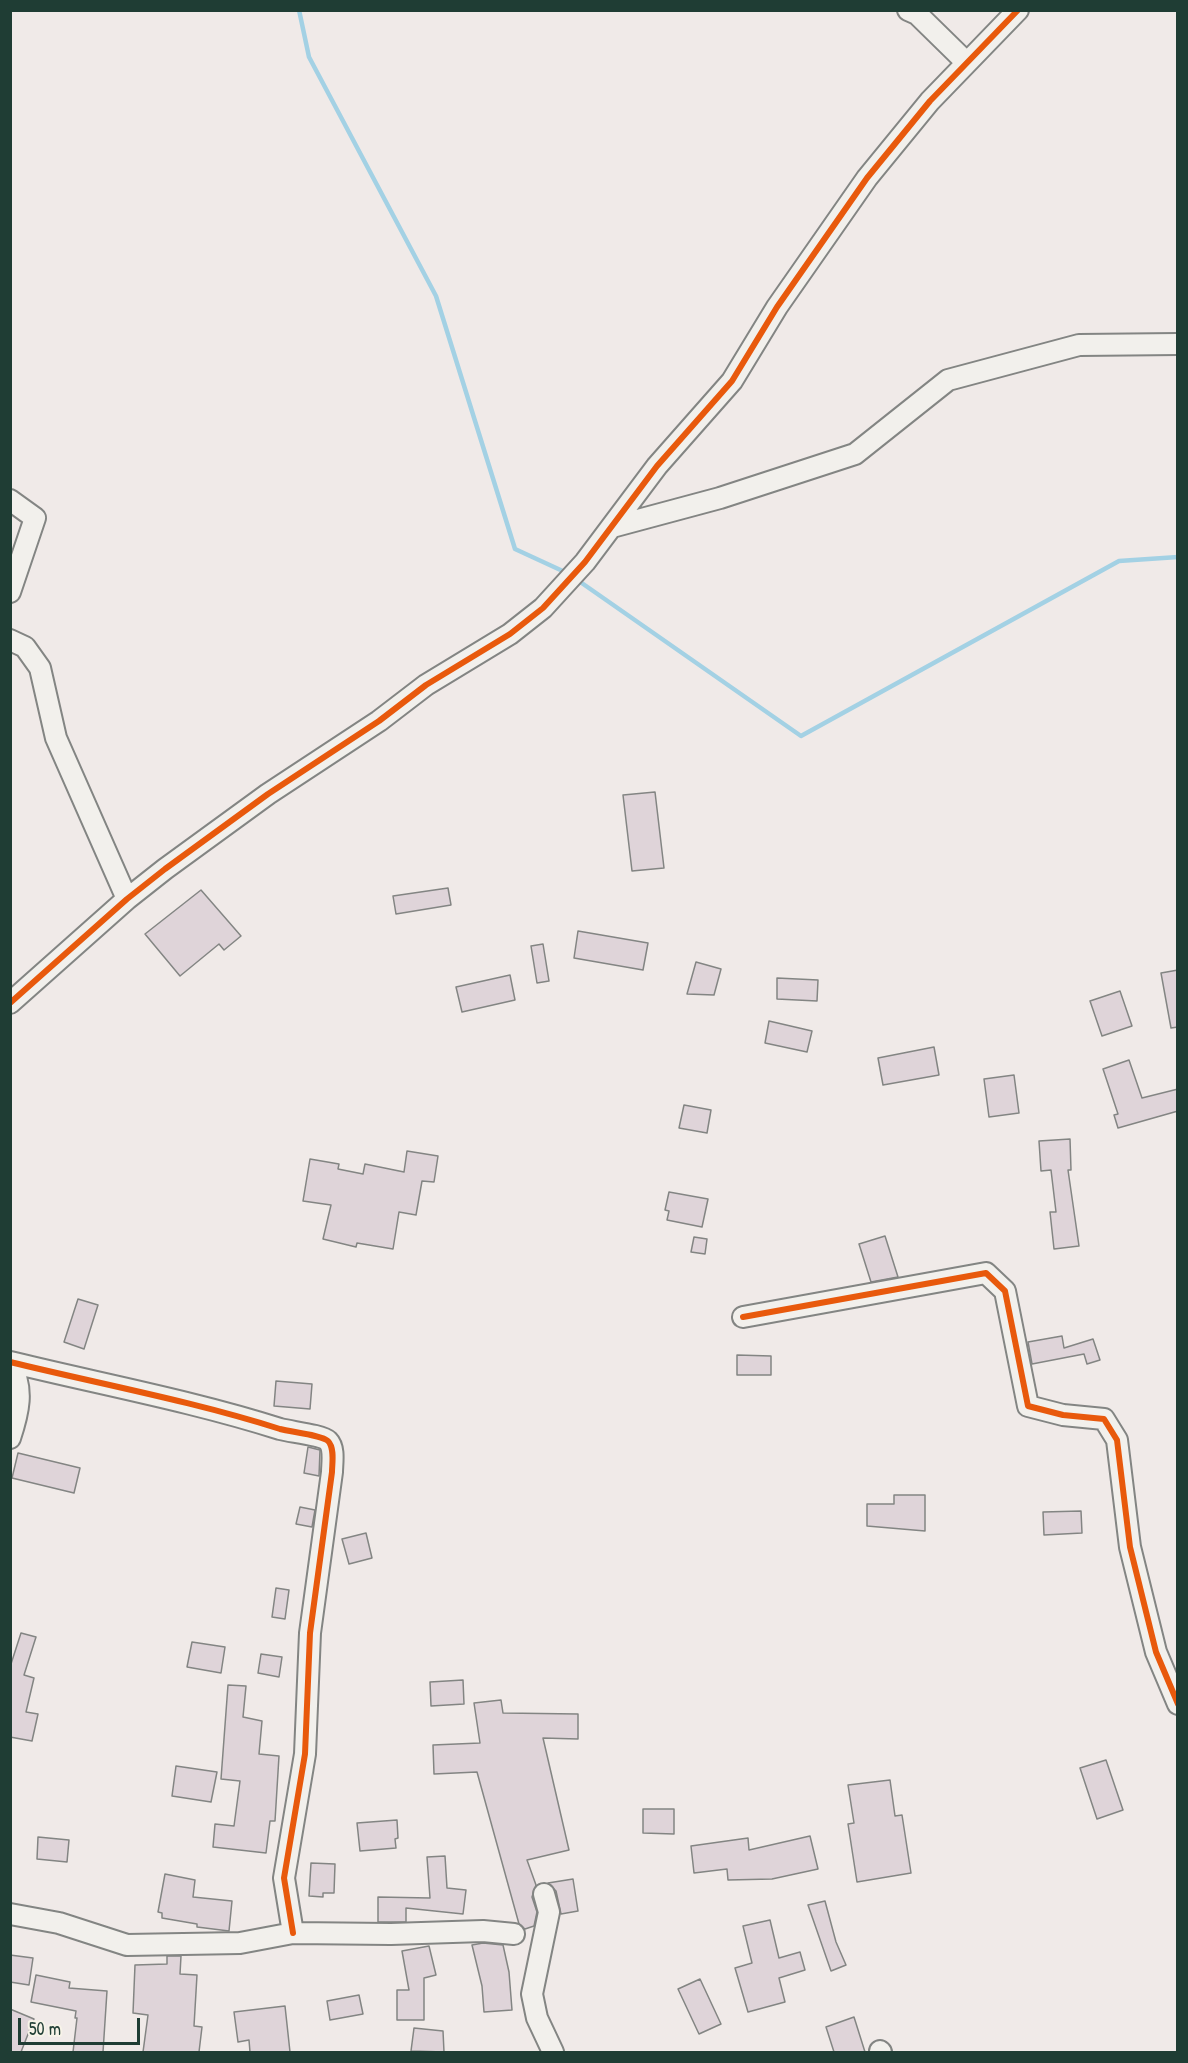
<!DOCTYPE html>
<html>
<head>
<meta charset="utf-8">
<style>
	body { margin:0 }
	#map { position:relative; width:1188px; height:2063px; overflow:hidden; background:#f0eae8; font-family:"Patrick Hand",sans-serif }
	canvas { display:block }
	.frame { position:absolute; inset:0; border:12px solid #1f3d34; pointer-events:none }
	.scale { position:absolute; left:18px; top:2018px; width:122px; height:27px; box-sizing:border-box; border:3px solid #1f3d34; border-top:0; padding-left:8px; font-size:18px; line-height:21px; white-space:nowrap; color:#1f3d34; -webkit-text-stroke:4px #f7f3e8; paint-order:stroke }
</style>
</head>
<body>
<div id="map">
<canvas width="1188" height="2063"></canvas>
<div class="frame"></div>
<div class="scale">50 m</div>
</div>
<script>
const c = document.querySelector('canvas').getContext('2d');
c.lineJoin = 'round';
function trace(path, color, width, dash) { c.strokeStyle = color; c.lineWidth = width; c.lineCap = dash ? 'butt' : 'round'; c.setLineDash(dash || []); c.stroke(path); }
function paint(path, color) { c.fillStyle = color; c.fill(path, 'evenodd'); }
trace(new Path2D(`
	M 299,10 L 309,57 L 436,296 L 515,549 L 567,573
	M 576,579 L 801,736 L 1119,561 L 1178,557`), '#a3d1e4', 4.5);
const building = new Path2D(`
	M 655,792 L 664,868 L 632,871 L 623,795 Z
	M 448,888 L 451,905 L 396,914 L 393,896 Z
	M 201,890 L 241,936 L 224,950 L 219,944 L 180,976 L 145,934 Z
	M 578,931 L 648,943 L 643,970 L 574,958 Z
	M 543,944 L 549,981 L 537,983 L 531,946 Z
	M 696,962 L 721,969 L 714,995 L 687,994 Z
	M 1178,970 L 1178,1027 L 1171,1028 L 1161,973 Z
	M 510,975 L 515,1000 L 462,1012 L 456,987 Z
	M 777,978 L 818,980 L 817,1001 L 777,999 Z
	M 1120,991 L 1132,1026 L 1102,1036 L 1090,1001 Z
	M 769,1021 L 812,1031 L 807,1052 L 765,1043 Z
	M 934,1047 L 939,1075 L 883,1085 L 878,1058 Z
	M 1129,1060 L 1142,1098 L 1178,1089 L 1178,1111 L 1118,1128 L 1114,1115 L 1118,1114 L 1103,1069 Z
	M 1014,1075 L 1019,1113 L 989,1117 L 984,1079 Z
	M 684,1105 L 711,1110 L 707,1133 L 679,1128 Z
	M 1070,1139 L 1071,1170 L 1068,1170 L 1079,1246 L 1054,1249 L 1050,1212 L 1056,1212 L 1051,1170 L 1041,1171 L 1039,1141 Z
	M 407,1151 L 438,1156 L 434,1182 L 422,1181 L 416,1215 L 399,1212 L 393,1249 L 357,1243 L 356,1247 L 323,1239 L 331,1205 L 303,1201 L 310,1159 L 339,1164 L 338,1169 L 363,1174 L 365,1164 L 404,1172 Z
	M 669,1192 L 708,1199 L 702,1227 L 667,1220 L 669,1211 L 665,1210 Z
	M 885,1236 L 898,1277 L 871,1282 L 859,1244 Z
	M 694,1237 L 707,1239 L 705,1254 L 691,1252 Z
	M 78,1299 L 98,1305 L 84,1349 L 64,1342 Z
	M 1062,1336 L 1064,1348 L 1093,1339 L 1100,1360 L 1087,1364 L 1084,1354 L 1032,1364 L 1028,1342 Z
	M 737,1355 L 771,1356 L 771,1375 L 737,1375 Z
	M 276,1381 L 312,1384 L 310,1409 L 274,1406 Z
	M 308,1447 L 320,1450 L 319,1476 L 304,1473 Z
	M 18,1453 L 80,1468 L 74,1493 L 12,1478 Z
	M 894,1495 L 925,1495 L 925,1531 L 867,1526 L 867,1504 L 894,1504 Z
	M 300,1507 L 315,1510 L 312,1527 L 296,1524 Z
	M 1081,1511 L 1082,1533 L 1044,1535 L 1043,1512 Z
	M 366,1533 L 372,1558 L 349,1564 L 342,1539 Z
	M 276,1588 L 289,1590 L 285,1619 L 272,1617 Z
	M 21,1633 L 36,1637 L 24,1675 L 34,1678 L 26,1712 L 38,1714 L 32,1741 L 10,1737 L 10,1667 Z
	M 192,1642 L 225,1647 L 221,1673 L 187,1667 Z
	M 261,1654 L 282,1657 L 279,1677 L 258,1673 Z
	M 463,1680 L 464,1704 L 431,1706 L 430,1682 Z
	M 228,1685 L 246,1686 L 243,1717 L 262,1721 L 259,1754 L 279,1756 L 275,1821 L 270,1821 L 266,1853 L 213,1847 L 215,1824 L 234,1826 L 240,1781 L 221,1779 Z
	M 501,1700 L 503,1713 L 578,1714 L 578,1739 L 543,1738 L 569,1850 L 527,1860 L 536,1885 L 532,1897 L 537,1912 L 534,1926 L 525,1929 L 519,1924 L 477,1772 L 434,1774 L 433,1745 L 480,1743 L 474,1703 Z
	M 1106,1760 L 1123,1810 L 1097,1819 L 1080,1768 Z
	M 176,1766 L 217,1772 L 211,1802 L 172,1796 Z
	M 890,1780 L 895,1816 L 902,1815 L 911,1873 L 857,1882 L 848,1824 L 854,1823 L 848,1785 Z
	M 643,1809 L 674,1809 L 674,1834 L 643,1833 Z
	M 397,1820 L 398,1838 L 395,1839 L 396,1848 L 360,1851 L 357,1823 Z
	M 810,1836 L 818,1869 L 772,1879 L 728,1880 L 727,1869 L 694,1873 L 691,1846 L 748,1838 L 749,1850 Z
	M 38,1837 L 69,1840 L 67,1862 L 37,1859 Z
	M 445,1856 L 447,1888 L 466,1890 L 463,1914 L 406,1908 L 406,1922 L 378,1922 L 378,1897 L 430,1898 L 427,1857 Z
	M 311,1863 L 335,1864 L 334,1893 L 323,1893 L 323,1897 L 309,1896 Z
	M 165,1874 L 195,1880 L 193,1897 L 232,1901 L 229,1931 L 197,1927 L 197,1924 L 162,1918 L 162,1913 L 158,1912 Z
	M 573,1879 L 578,1911 L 561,1914 L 556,1891 L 548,1883 Z
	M 825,1901 L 836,1942 L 846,1965 L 831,1971 L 808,1905 Z
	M 770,1920 L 779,1958 L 800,1952 L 805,1970 L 779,1978 L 785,2002 L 748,2012 L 735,1968 L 752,1963 L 743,1926 Z
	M 483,1943 L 503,1945 L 509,1972 L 512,2010 L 484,2012 L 482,1986 L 472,1945 Z
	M 429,1946 L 436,1975 L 424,1978 L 424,2020 L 397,2020 L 397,1990 L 409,1990 L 402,1951 Z
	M 10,1955 L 33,1958 L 29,1985 L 10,1982 Z
	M 167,1956 L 181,1956 L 180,1974 L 197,1975 L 194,2026 L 202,2027 L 199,2052 L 143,2052 L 148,2015 L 133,2013 L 135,1965 L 167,1964 Z
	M 36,1975 L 70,1982 L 69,1988 L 107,1991 L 103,2052 L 73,2052 L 77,2018 L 75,2018 L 76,2011 L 31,2002 Z
	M 700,1979 L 721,2024 L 699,2034 L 678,1989 Z
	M 359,1995 L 363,2014 L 330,2020 L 327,2001 Z
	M 285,2006 L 290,2052 L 250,2052 L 249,2040 L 238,2042 L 234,2012 Z
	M 10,2009 L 34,2019 L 21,2052 L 10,2052 Z
	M 854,2017 L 865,2052 L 834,2052 L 826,2027 Z
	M 414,2028 L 443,2031 L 444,2052 L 411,2051 Z`);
paint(building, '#dfd4d9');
trace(building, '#838583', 1.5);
const minor = new Path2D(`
	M 908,10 L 917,14 L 966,62
	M 10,500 L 35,518 L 10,592
	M 612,527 L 720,498 L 855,454 L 948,380 L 1079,345 L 1178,344
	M 10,640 L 25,647 L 40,668 L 56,738 L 127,899
	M 10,1003 L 127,899 L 165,869 L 268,794 L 379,721 L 426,685 L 510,634 L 543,608 L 585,562 L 657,466 L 732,381 L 777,307 L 867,178 L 930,101 L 1018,10
	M 743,1317 L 986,1273 L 1005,1291 L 1028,1406 L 1063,1415 L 1104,1419 L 1117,1440 L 1130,1547 L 1156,1652 L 1178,1704
	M 10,1362 C 100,1384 192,1401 280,1429 C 291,1432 322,1435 328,1441 C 335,1448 332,1464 332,1472 L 310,1633 L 305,1754 L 284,1878 L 293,1933
	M 10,1365 C 25,1388 18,1414 10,1438
	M 544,1894 L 549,1912 L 532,1994 L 537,2018 L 553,2052
	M 10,1914 L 59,1923 L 127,1945 L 240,1943 L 293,1933 L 391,1934 L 483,1931 L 514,1934
	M 880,2051 L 881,2052`);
trace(minor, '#838583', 24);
trace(minor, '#f2f0ec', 20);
trace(new Path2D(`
	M 10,1003 L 127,899 L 165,869 L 268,794 L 379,721 L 426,685 L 510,634 L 543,608 L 585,562 L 657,466 L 732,381 L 777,307 L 867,178 L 930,101 L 1018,10
	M 743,1317 L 986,1273 L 1005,1291 L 1028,1406 L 1063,1415 L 1104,1419 L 1117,1440 L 1130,1547 L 1156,1652 L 1178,1704
	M 10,1362 C 100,1384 192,1401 280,1429 C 291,1432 322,1435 328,1441 C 335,1448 332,1464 332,1472 L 310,1633 L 305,1754 L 284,1878 L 293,1933`), '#e8590c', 6);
</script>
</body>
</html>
